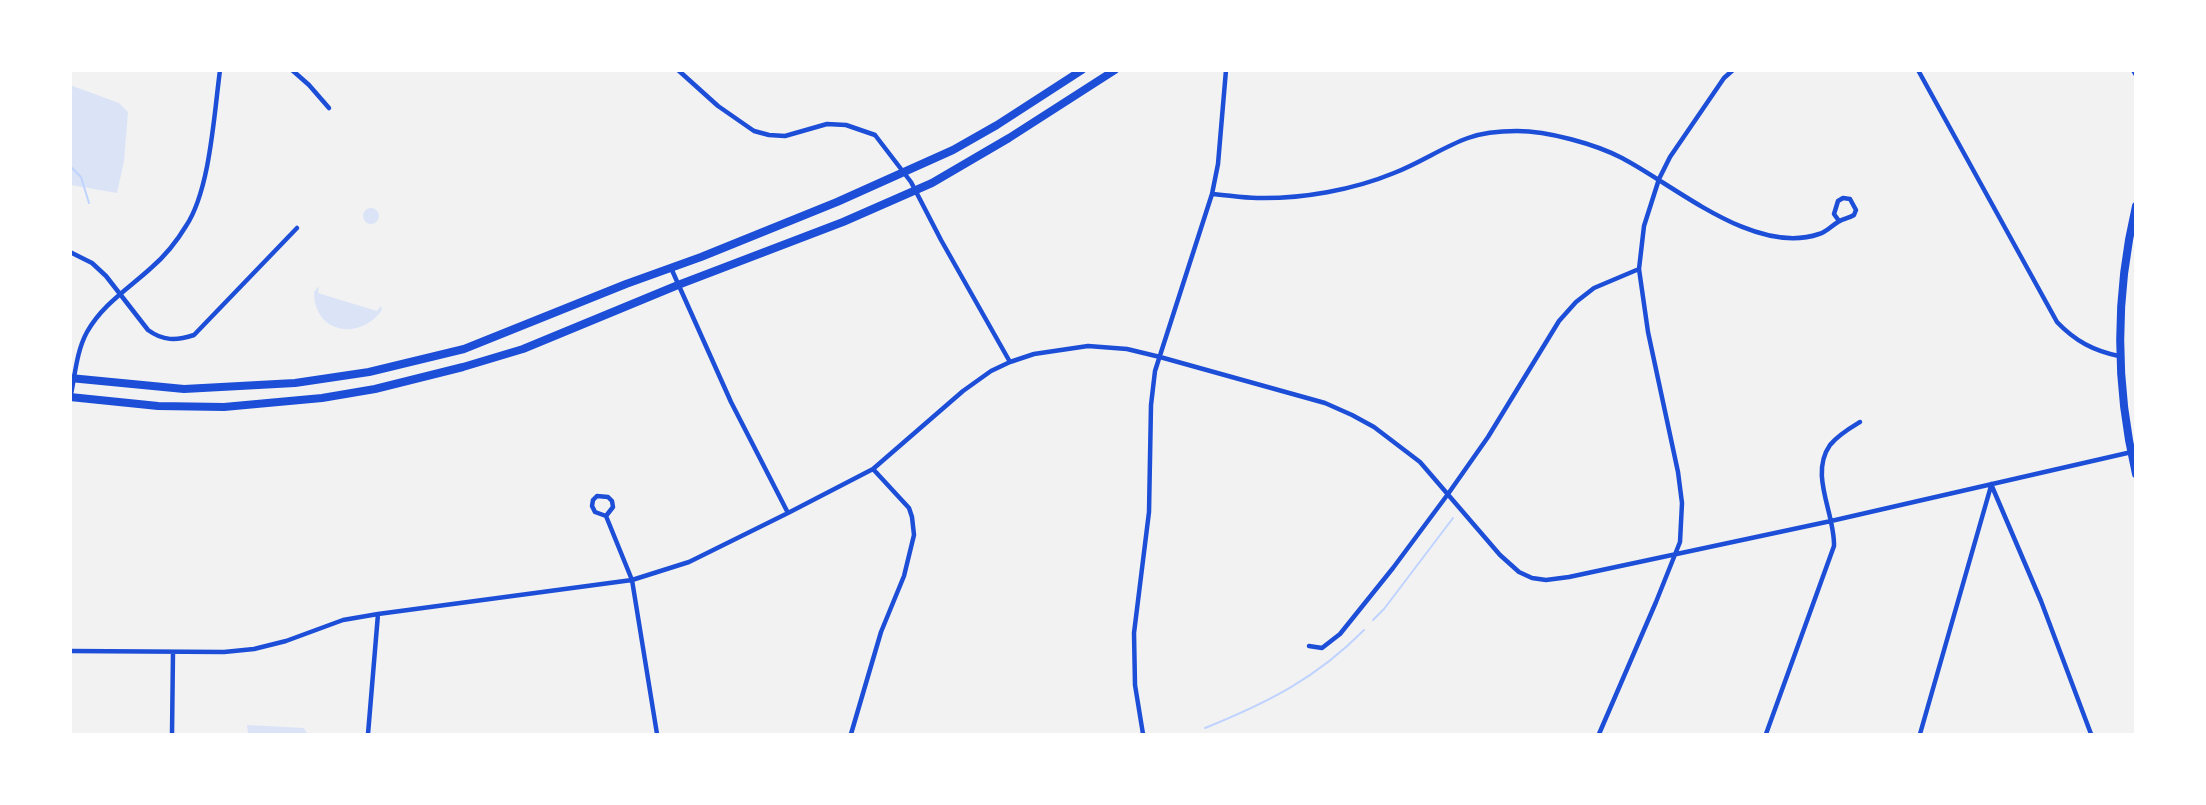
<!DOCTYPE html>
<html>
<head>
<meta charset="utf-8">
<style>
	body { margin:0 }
	#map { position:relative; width:2206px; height:805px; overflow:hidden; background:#f2f2f2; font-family:Raleway,sans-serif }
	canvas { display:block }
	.frame { position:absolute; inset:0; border:72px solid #fff; pointer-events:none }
</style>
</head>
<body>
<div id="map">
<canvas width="2206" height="805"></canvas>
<div class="frame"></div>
</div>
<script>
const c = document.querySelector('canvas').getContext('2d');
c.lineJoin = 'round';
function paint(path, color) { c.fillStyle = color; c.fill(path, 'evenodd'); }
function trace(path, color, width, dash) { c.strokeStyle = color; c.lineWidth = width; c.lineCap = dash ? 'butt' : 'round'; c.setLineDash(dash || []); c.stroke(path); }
paint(new Path2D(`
	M 70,85 L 119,103 L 128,112 L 124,161 L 117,193 L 71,185 Z
	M363 216a8 8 0 1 1 16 0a8 8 0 1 1-16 0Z
	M 319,286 L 318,293 L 377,311 L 381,306 L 382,310 C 360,341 314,334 314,292 Z
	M 247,725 L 304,728 L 307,734 L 248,734 Z`), '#dbe4f7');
trace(new Path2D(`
	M 70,166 L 81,177 L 89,203
	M 1373,620 L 1384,609 L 1453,518
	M 1205,728 C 1267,703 1317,678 1364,630`), '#bfd3fe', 2);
trace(new Path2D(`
	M 292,70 L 309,85 L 329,108
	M 678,70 L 718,106 L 754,131 L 769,135 L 785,136 L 827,124 L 846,125 L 875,135 L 911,182 L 941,240 L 1010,362
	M 1918,70 L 2057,322 C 2075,341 2094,351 2119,356
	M 2133,70 L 2136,75
	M 1212,194 C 1227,195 1242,198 1257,198 C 1302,199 1353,190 1394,173 C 1420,163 1443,147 1468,138 C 1484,132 1501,131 1517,131 C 1548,131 1595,144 1622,158 C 1677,187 1755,256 1819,234 C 1827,232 1831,226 1838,222 C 1842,219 1849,218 1854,215 L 1856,210 L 1850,199 L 1843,198 L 1838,201 L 1834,214 L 1839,221
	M 70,252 L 92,263 L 106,276 L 148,330 C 163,341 176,341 194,335 L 297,228
	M 671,268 L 731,402 L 788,513
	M 70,399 C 75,377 76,352 87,332 C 103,304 128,289 151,268 C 165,256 177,241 186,226 C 210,190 214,115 220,70
	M 1991,484 L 2041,601 L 2091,734
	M 606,516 L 613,507 L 612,501 L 608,497 L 597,496 L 593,500 L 592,506 L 595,512 L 606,516 L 632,580 L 657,734
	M 1309,646 L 1322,648 L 1340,634 L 1393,568 L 1448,494 L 1488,437 L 1559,321 L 1576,302 L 1594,288 L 1639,269
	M 70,651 L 224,652 L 254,649 L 286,641 L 343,620 L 378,614 L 632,580 L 689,562 L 788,513 L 873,469 L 963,391 L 991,371 L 1010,362 L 1034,354 L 1088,346 L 1127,349 L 1160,357 L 1325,403 L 1352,415 L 1374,427 L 1420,462 L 1500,555 L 1519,572 L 1532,578 L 1546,580 L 1569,577 L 1831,521 L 2136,451
	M 172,734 L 173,652
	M 368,734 L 378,614
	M 851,734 L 881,632 L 904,576 L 914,535 L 912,517 L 909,508 L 873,469
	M 1143,734 L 1135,685 L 1134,633 L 1149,512 L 1151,405 L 1155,371 L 1212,194 L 1218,164 L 1226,70
	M 1599,734 L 1656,602 L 1680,542 L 1682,503 L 1678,472 L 1648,332 L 1639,269 L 1644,226 L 1659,179 L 1670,157 L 1724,78 L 1733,70
	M 1766,734 L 1834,546 C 1835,513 1809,475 1830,445 C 1838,435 1850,428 1860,422
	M 1920,734 L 1991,486`), '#1d4ed8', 4.5);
trace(new Path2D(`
	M 2136,206 C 2115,295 2115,385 2136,474
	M 70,378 L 184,389 L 295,383 L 369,372 L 464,349 L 626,284 L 701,257 L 837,202 L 953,150 L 997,125 L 1082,70
	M 70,397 L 158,406 L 224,407 L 322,398 L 375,389 L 463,367 L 523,349 L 678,285 L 843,222 L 932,183 L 1009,138 L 1115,70`), '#1d4ed8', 8);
</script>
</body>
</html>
